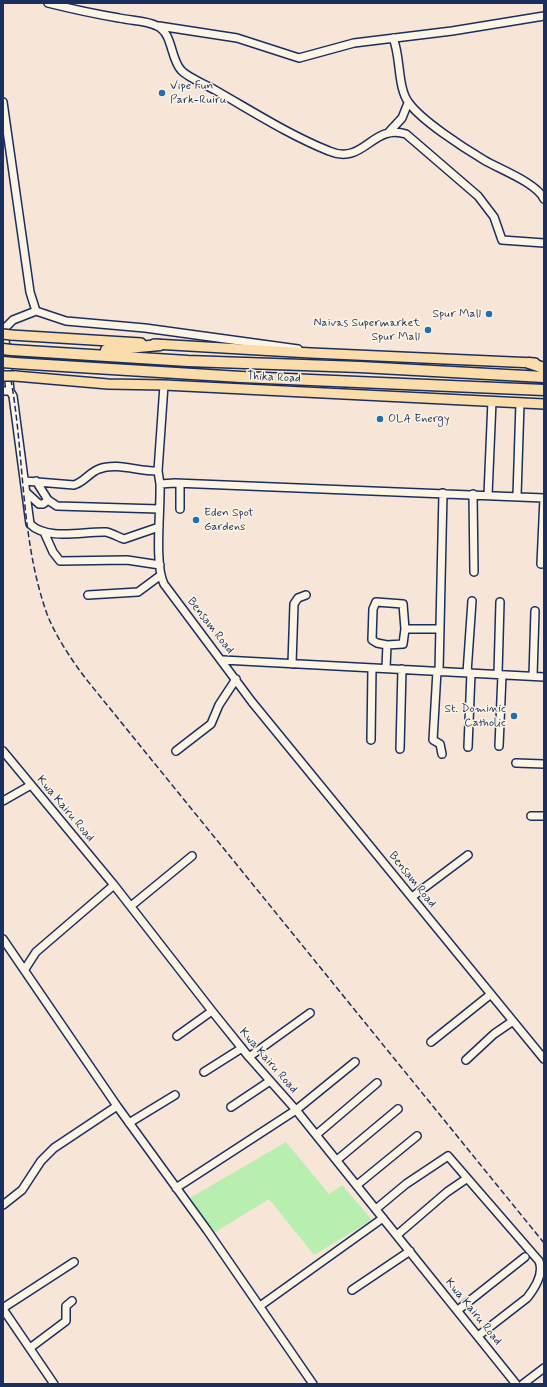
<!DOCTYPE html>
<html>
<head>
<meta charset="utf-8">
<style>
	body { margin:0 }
	#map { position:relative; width:547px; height:1387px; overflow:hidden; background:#f7e6d8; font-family:Mynerve,sans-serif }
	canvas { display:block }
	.frame { position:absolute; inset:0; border:4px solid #1b2f5e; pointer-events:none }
</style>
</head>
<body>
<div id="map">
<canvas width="547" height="1387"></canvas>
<div class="frame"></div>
</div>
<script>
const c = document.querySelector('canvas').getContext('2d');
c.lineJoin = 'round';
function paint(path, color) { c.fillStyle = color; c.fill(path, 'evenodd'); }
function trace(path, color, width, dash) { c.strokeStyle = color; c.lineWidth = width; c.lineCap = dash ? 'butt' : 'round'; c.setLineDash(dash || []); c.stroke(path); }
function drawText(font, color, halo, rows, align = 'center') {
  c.font = font + ' Mynerve,sans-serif'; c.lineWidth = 3; c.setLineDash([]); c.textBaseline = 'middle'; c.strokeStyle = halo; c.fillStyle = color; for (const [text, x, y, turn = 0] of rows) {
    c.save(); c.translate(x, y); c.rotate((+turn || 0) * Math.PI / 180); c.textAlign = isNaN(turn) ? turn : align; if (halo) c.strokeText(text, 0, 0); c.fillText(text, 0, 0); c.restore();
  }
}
paint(new Path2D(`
	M 286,1142 L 329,1194 L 342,1185 L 372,1220 L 314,1255 L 269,1199 L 214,1233 L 188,1199 Z`), '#b8eeb0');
const minor = new Path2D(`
	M 48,3 C 72,9 95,14 119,18 C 132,21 146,20 157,26 C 173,33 170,58 181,70 C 187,77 206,85 215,90 C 252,111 289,135 329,151 C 364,166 372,123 406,134 L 478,196 L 494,217 L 502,240 L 544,243
	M 159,26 L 237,38 L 299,58 L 354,43 L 452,31 L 544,16
	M 393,38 C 401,56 397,88 409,103 C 422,121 464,148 484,160 C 499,169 537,183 544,199
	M 3,102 L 30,292 L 36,311 L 66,321 L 145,328 L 298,349
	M 389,132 L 402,118 L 408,103
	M 3,391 L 10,391 L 13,396 L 30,524 C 47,541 84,531 106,532 C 112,533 118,537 124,539 L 159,527
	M 10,391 L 4,329 L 13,320 L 36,311
	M 158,471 L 164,385
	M 25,481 L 74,485 C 84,482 90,472 99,469 C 117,462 140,472 158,471 L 160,484
	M 36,481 L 48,500 L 57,506 L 159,509
	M 180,484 L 180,509
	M 26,492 L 39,504 L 43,504 L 48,500
	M 473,494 L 474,572
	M 488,495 L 492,401
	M 517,496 L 520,403
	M 544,498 L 175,483 L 160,484 C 161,509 154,564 164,584 L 252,702 L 544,1059
	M 44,532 L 53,552 L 60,561 L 127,560 L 160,565
	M 541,564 L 544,498
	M 88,595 L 138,592 L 161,575
	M 387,645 L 403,644 L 405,629
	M 223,660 L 544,677
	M 292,664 L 294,604 L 298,598 L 306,595
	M 386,668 L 387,645 L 377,643 L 372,640 L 373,609 L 376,602 L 403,604 L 405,629 L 439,629
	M 437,671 L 433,740 L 440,744 L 442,754
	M 439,671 L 443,493
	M 467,673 L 472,601
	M 498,674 L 500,602
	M 533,676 L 535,611
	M 371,740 L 372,668
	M 499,746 L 502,675
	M 468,747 L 471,673
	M 400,749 L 402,669
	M 3,751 L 114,885 L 212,1011 L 249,1057 L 296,1110 L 516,1384
	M 176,751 L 211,724 L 219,705 L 236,679
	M 516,763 L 544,764
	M 3,801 L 31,785
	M 531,816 L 544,816
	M 412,897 L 468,855
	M 131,906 L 192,856
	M 3,939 L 117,1106 L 207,1230 L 313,1384
	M 25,969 L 36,952 L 114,885
	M 177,1036 L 212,1011
	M 431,1042 L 491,994
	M 249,1057 L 310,1013
	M 466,1060 L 494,1034 L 513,1021
	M 204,1072 L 242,1048
	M 231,1107 L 270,1081
	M 129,1123 L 175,1095
	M 316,1135 L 377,1083
	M 337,1160 L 398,1109
	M 357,1185 L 417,1136
	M 176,1188 L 296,1110 L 355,1062
	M 3,1205 L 22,1190 L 41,1161 L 54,1148 L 117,1106
	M 376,1209 L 406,1184 L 448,1156 L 539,1261 C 544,1273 535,1288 527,1298 L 478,1336
	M 397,1235 L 447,1192 L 466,1179
	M 352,1290 L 410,1251
	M 260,1306 L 383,1218
	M 3,1308 L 74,1262
	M 3,1309 L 54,1384
	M 458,1310 L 525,1257
	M 30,1348 L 66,1321 L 66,1306 L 72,1301
	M 523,1384 L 544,1368`);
const major = new Path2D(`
	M 11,335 L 141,343
	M 154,344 L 311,353 L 535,363
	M 15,376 L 108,384 L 164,385 L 544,404`);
const highway = new Path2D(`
	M 11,350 L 188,361 L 360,367 L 544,377
	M 106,350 L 160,345
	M 14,363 L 241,377 L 544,390
	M 529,363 L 544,368`);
trace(minor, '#1b2f5e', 10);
trace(major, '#1b2f5e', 12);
trace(highway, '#1b2f5e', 13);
trace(minor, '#fcf5e5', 7);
trace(major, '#faddab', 9);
trace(highway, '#faddab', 10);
trace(new Path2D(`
	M 3,344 C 27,432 16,527 47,614 C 56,637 71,659 86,679 L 544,1243`), '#1b2f5e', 1.5, [6, 3]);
const majorBridge = new Path2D(`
	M 3,334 L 11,335
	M 3,376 L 15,376`);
const highwayBridge = new Path2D(`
	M 3,349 L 11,350
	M 3,362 L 14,363`);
trace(majorBridge, '#1b2f5e', 12, []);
trace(highwayBridge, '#1b2f5e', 13, []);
trace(majorBridge, '#faddab', 9);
trace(highwayBridge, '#faddab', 10);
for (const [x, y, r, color] of [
	[162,93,4,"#1f6fb2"],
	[489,314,4,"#1f6fb2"],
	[428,330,4,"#1f6fb2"],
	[380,419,4,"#1f6fb2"],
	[196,520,4,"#1f6fb2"],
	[514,716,4,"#1f6fb2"]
]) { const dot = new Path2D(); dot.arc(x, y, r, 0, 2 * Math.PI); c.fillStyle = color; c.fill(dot); trace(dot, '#fcf5e5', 1.5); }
drawText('12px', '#1b2f5e', '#fcf5e5', [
	["Vipe Fun",170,86],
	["Park-Ruiru",170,100],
	["Spur Mall",481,314,"right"],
	["Naivas Supermarket",420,323,"right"],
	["Spur Mall",420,337,"right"],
	["OLA Energy",388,419],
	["Eden Spot",204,513],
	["Gardens",204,527],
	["St. Dominic",506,709,"right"],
	["Catholic",506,723,"right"]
], 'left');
drawText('12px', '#1b2f5e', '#fcf5e5', [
	["Thika Road",274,378,3],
	["Bensam Road",210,626,52],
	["Kwa Kairu Road",65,809,50],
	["Bensam Road",412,880,51],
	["Kwa Kairu Road",268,1061,49],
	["Kwa Kairu Road",473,1312,51]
]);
</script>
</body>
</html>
